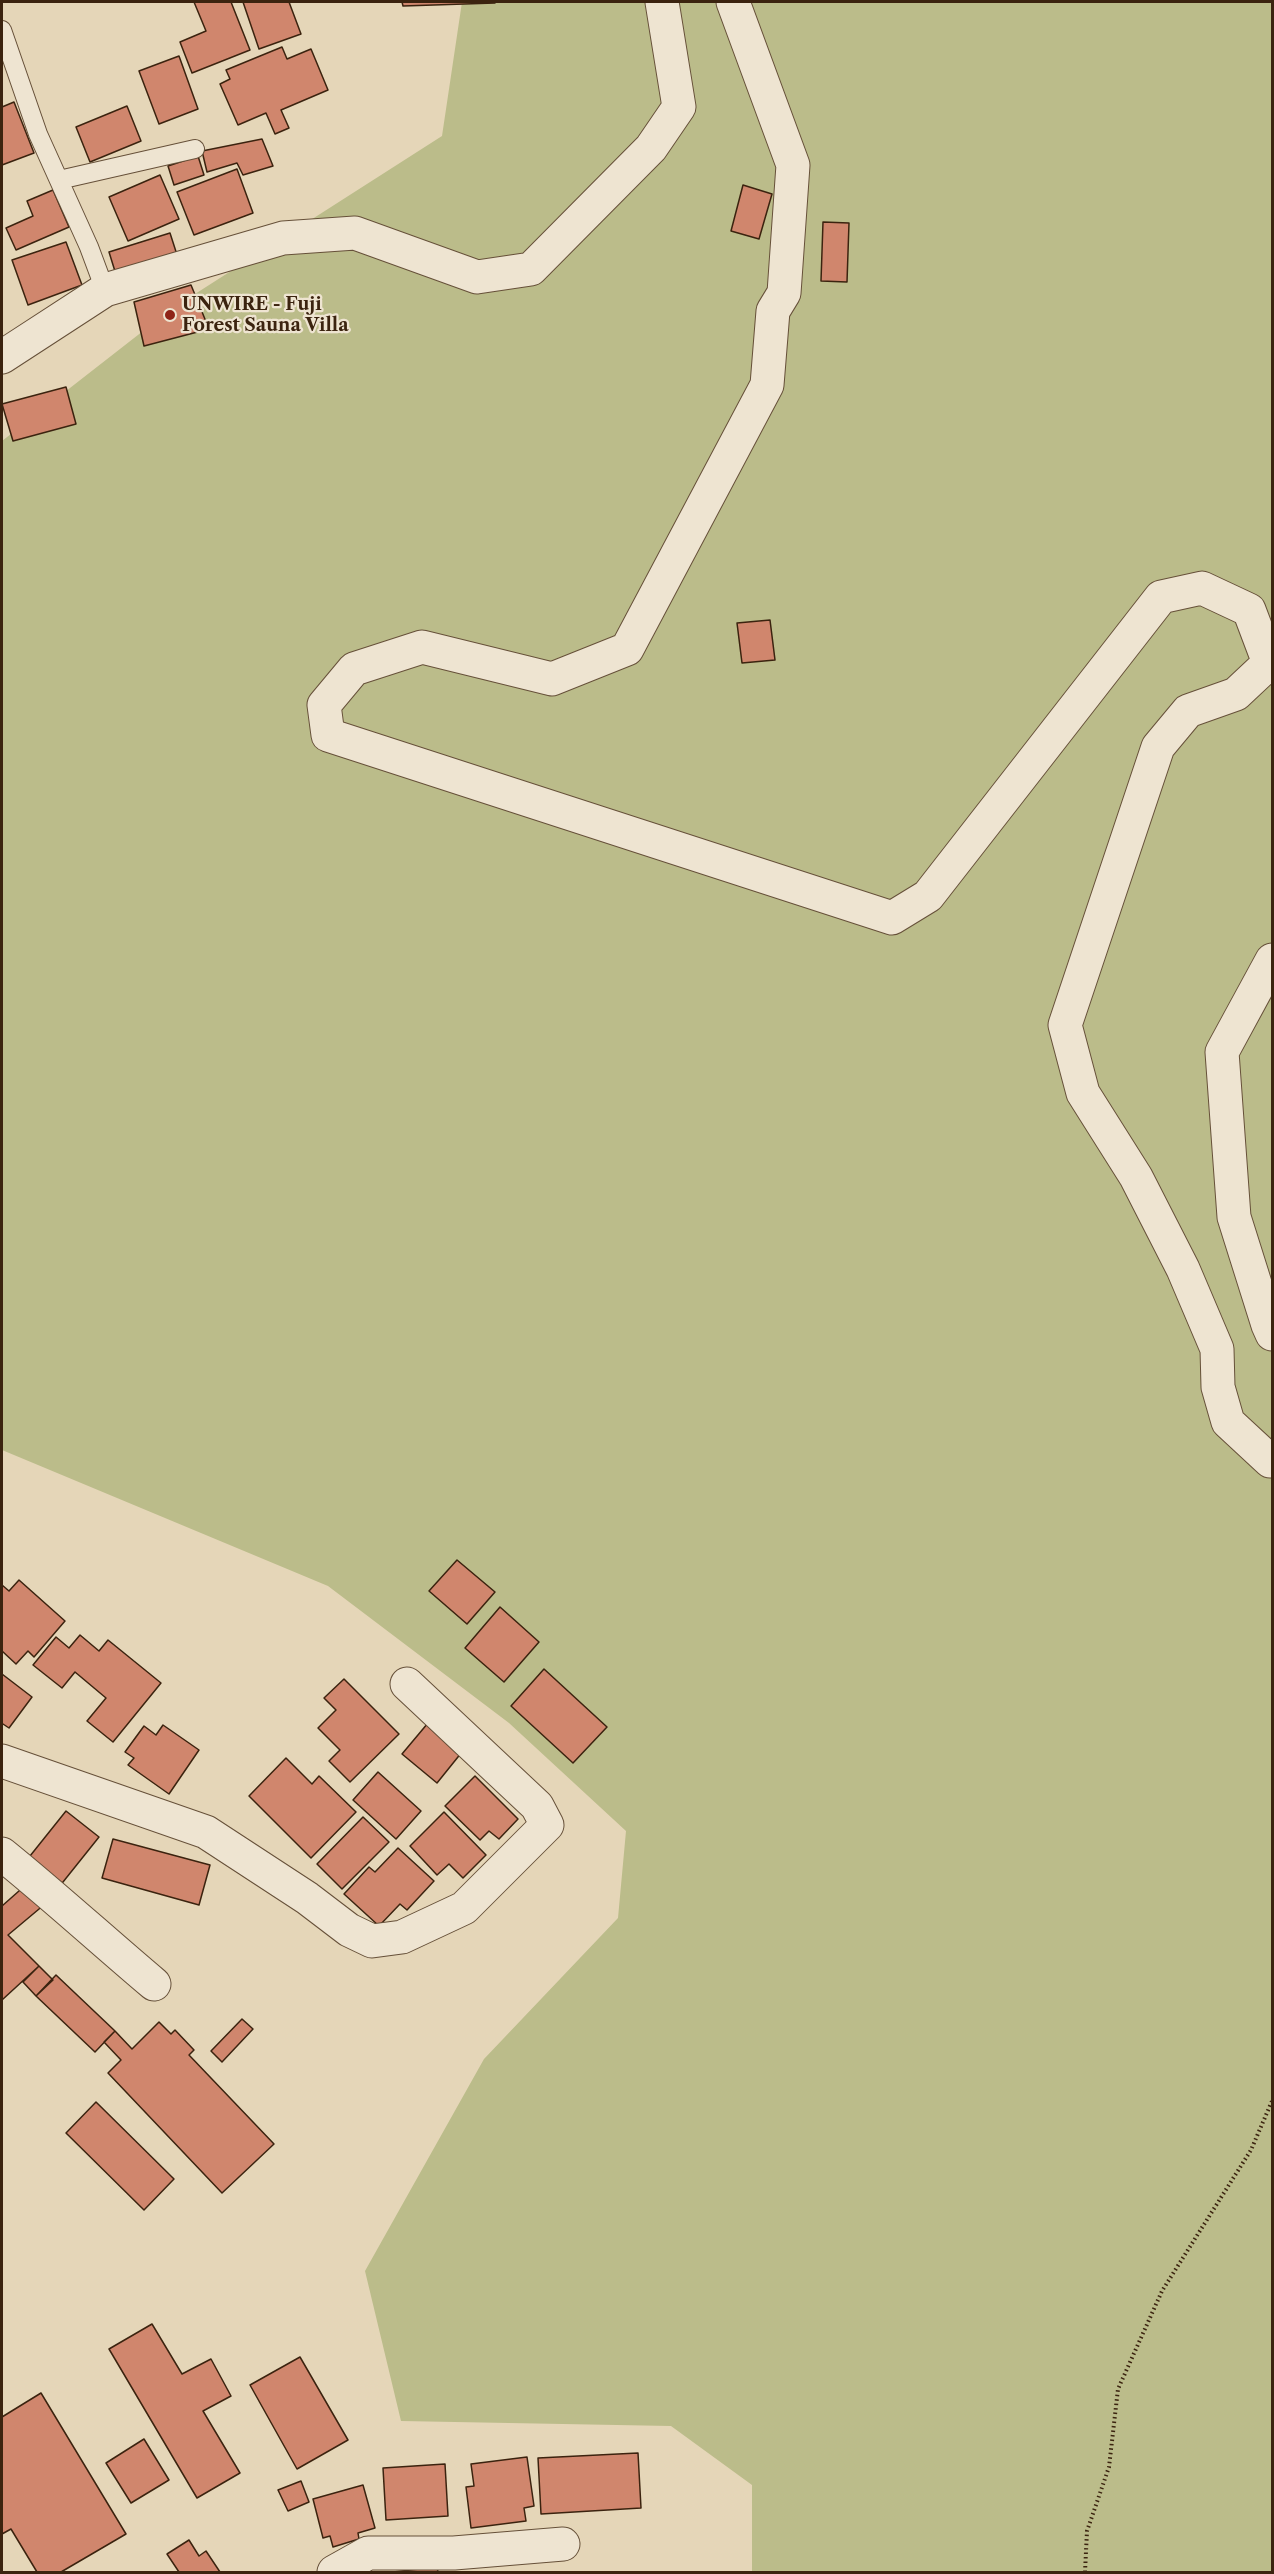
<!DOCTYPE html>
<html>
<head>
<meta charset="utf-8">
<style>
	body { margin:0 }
	#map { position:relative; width:1274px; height:2574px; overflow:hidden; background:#e5d6b8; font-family:"Libre Caslon Text",serif }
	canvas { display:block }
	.frame { position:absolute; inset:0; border:3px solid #3b230f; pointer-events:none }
</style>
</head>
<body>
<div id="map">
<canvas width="1274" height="2574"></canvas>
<div class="frame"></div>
</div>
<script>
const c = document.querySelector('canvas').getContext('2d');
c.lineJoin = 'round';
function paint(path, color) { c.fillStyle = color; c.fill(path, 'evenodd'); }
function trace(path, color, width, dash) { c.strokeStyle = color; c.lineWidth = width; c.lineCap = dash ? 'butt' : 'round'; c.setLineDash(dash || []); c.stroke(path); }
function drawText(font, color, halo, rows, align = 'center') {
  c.font = font + ' "Libre Caslon Text",serif'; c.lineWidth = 4.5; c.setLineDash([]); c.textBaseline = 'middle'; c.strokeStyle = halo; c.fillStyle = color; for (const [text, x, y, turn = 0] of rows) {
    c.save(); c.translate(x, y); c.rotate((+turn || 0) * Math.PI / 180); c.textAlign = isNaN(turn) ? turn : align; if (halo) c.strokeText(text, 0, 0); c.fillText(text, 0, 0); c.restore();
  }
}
paint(new Path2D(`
	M 462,2 L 1272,2 L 1272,2572 L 752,2572 L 752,2485 L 671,2426 L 401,2421 L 365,2271 L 484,2059 L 618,1918 L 626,1831 L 509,1723 L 328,1586 L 2,1450 L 2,441 L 170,310 L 442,136 Z`), '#bbbc8a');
const building = new Path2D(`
	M 194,2 L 231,2 L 250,50 L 192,73 L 180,42 L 206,31 Z
	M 243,2 L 289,2 L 301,34 L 259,49 Z
	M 402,2 L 495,2 L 495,3 L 403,6 Z
	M 282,47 L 287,59 L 311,49 L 328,90 L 281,110 L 289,128 L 275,134 L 266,113 L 238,125 L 220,84 L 230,79 L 226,70 Z
	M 179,56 L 198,109 L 159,124 L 139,71 Z
	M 14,102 L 34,153 L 2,165 L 2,107 Z
	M 127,106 L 141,141 L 90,162 L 76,127 Z
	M 262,139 L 273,166 L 243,175 L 237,163 L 207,172 L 202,151 Z
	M 198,156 L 204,175 L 174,185 L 168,166 Z
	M 237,169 L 253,213 L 194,235 L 177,192 Z
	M 160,175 L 179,219 L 128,241 L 109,197 Z
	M 743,185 L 772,194 L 759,239 L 731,231 Z
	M 53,190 L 69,227 L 16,250 L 6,228 L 33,216 L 27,201 Z
	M 823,222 L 849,223 L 847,282 L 821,281 Z
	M 170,233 L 179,261 L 118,281 L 109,252 Z
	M 66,242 L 82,285 L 28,305 L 12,260 Z
	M 191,285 L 209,329 L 144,346 L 134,302 Z
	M 66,387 L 76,424 L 13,441 L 2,404 Z
	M 770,620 L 775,660 L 742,663 L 737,623 Z
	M 457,1560 L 495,1592 L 467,1624 L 429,1591 Z
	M 19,1580 L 65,1621 L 34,1657 L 28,1651 L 16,1664 L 2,1651 L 2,1585 L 9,1591 Z
	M 500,1607 L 539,1642 L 504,1682 L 465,1648 Z
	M 80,1635 L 99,1651 L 108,1640 L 161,1683 L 113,1742 L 87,1721 L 106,1698 L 75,1672 L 62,1688 L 33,1665 L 56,1637 L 69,1648 Z
	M 544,1669 L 607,1727 L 573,1763 L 511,1706 Z
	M 2,1674 L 32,1697 L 9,1728 L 3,1724 L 2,1725 Z
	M 344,1679 L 399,1734 L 350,1782 L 329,1761 L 340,1750 L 318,1728 L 336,1710 L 324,1698 Z
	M 428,1723 L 462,1752 L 437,1783 L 402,1754 Z
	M 163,1725 L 199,1750 L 169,1794 L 128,1765 L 134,1758 L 125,1752 L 144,1726 L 156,1735 Z
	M 286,1758 L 312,1784 L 319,1776 L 356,1812 L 311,1858 L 249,1796 Z
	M 378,1772 L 421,1811 L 396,1839 L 353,1800 Z
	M 475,1776 L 518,1819 L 499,1839 L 489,1831 L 480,1840 L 445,1806 Z
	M 66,1811 L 99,1837 L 59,1887 L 26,1861 Z
	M 444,1812 L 486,1855 L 463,1878 L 449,1864 L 437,1875 L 410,1846 Z
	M 363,1817 L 389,1842 L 342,1889 L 317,1864 Z
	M 113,1839 L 210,1865 L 199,1905 L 102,1878 Z
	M 398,1848 L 434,1881 L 407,1910 L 400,1904 L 379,1926 L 344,1894 L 369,1867 L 375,1872 Z
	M 28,1883 L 45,1904 L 8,1935 L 39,1966 L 2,2000 L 2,1906 Z
	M 39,1966 L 53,1980 L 36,1996 L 23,1982 Z
	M 56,1975 L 115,2031 L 95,2052 L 36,1996 Z
	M 242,2019 L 253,2029 L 222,2062 L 211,2051 Z
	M 159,2022 L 171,2034 L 175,2030 L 194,2050 L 189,2055 L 274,2144 L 222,2193 L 108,2073 L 121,2060 L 104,2042 L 115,2031 L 132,2049 Z
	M 96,2102 L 174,2179 L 144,2210 L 66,2133 Z
	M 152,2324 L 182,2374 L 211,2359 L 231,2396 L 203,2411 L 240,2473 L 197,2498 L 109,2349 Z
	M 300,2357 L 348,2440 L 297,2469 L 250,2385 Z
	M 41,2393 L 126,2534 L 61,2572 L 37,2572 L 11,2529 L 2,2534 L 2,2417 Z
	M 144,2439 L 169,2480 L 131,2503 L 106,2463 Z
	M 638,2453 L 641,2508 L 541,2514 L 538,2458 Z
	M 527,2457 L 534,2506 L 524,2508 L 526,2521 L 471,2528 L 466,2487 L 474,2486 L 471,2464 Z
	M 445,2464 L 448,2516 L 386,2520 L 383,2468 Z
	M 301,2481 L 309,2502 L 288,2511 L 278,2490 Z
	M 363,2485 L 375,2528 L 358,2533 L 359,2539 L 333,2547 L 330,2536 L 323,2538 L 313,2499 Z
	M 189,2540 L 199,2556 L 206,2551 L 220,2572 L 179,2572 L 167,2554 Z
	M 437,2567 L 438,2572 L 393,2572 Z`);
paint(building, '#d0866d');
trace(building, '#3b230f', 1.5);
const service = new Path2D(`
	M 2,30 L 38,134 L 89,247 L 105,290
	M 59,180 L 195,149`);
const minor = new Path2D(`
	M 733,2 L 793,165 L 784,293 L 773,311 L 767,385 L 627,649 L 552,679 L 422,647 L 354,669 L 324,705 L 328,735 L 892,918 L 928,896 L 1161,597 L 1202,588 L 1249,610 L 1269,663 L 1236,694 L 1188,711 L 1158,747 L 1065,1025 L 1083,1093 L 1136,1177 L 1183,1269 L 1217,1349 L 1218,1387 L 1228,1422 L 1270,1461 L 1272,1458
	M 2,357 L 105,290 L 283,238 L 355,233 L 477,277 L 531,269 L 651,148 L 679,107 L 662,2
	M 1272,960 L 1222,1052 L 1234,1217 L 1268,1325 L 1272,1334
	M 2,1761 L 206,1832 L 307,1898 L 349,1930 L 372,1941 L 402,1937 L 464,1908 L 547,1825 L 537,1806 L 407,1684
	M 2,1854 C 54,1896 103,1941 154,1984
	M 334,2572 L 368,2553 L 454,2553 L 563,2544`);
trace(service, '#665039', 20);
trace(minor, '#665039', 35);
trace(new Path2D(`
	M 1085,2572 L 1087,2531 L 1109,2467 L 1118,2389 L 1162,2291 L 1251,2150 L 1272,2101`), '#3b230f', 4, [1.5, 3]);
trace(service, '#eee4d1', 18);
trace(minor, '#eee4d1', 33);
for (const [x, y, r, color] of [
	[170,315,6,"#8f2418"]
]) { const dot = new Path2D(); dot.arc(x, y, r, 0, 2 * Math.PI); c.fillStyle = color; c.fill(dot); trace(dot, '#eee4d1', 2); }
drawText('bold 18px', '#3b230f', '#eee4d1', [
	["UNWIRE - Fuji",182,305],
	["Forest Sauna Villa",182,326]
], 'left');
</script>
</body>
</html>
